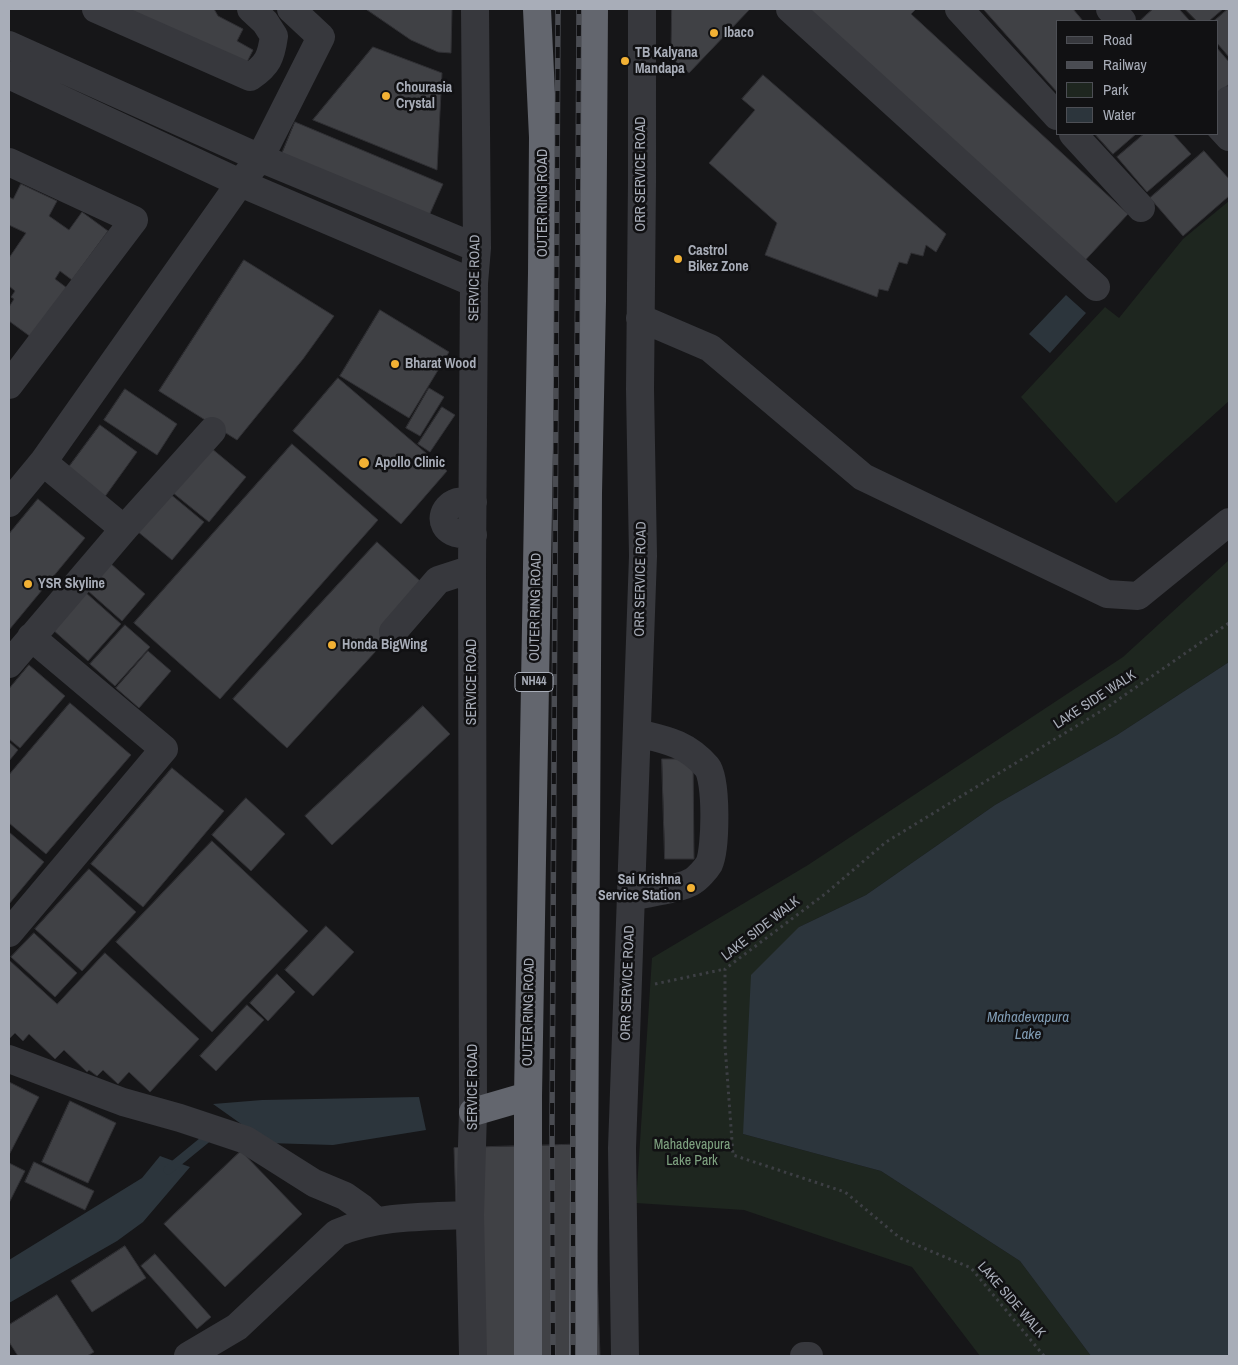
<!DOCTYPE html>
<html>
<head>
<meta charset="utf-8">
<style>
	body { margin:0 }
	#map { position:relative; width:1238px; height:1365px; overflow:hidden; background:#161618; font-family:"Archivo Narrow",sans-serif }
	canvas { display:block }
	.frame { position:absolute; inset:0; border:10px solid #a8adb8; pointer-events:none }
	.legend { position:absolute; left:1056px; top:20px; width:162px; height:115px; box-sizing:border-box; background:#111113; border:1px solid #4d4f55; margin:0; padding:6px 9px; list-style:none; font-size:15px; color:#a8adb8 }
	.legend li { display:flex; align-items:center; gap:10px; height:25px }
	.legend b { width:25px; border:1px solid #4d4f55 }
</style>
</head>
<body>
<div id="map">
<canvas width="1238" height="1365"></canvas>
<div class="frame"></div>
<ul class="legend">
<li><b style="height:6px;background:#37383d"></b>Road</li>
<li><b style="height:6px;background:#4a4c52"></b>Railway</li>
<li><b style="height:14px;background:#1e261f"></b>Park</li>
<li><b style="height:14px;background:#2c353c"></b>Water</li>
</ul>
</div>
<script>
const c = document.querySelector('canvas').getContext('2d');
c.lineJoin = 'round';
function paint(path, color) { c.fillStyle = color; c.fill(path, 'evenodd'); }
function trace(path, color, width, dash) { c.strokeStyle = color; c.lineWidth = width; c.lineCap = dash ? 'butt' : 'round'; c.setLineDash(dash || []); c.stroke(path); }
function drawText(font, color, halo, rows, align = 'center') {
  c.font = font + ' "Archivo Narrow",sans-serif'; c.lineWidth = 5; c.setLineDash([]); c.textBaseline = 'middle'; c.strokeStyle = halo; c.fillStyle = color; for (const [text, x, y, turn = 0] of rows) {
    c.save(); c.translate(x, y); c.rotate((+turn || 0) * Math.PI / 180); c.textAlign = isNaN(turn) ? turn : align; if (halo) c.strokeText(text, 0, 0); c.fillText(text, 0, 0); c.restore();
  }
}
paint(new Path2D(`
	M 1229,201 L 1229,401 L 1116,503 L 1021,397 L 1105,307 L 1119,318 L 1183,239 Z
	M 1229,560 L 1229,662 L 1117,735 L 995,805 L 866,895 L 799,927 L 743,1134 L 881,1171 L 1020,1261 L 1091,1356 L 980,1356 L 912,1267 L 744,1210 L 636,1203 L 652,958 L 808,865 L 1123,657 Z`), '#1e261f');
paint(new Path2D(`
	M 1066,295 L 1086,313 L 1050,353 L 1029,334 Z
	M 1229,662 L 1229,1356 L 1091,1356 L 1020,1261 L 881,1171 L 743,1134 L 751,975 L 799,927 L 866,895 L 995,805 L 1117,735 Z
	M 419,1097 L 426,1130 L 333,1145 L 268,1143 L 213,1104 L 262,1100 Z
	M 160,1156 L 190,1167 L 143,1222 L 117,1241 L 9,1303 L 9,1260 L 142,1178 Z`), '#2c353c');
trace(new Path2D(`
	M 168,1170 L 212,1134`), '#2c353c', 9);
const building = new Path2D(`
	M 118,9 L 214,9 L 218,16 L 243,29 L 237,41 L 253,50 L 245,66 Z
	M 366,9 L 452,9 L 451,53 L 438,52 L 411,40 Z
	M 672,9 L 750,9 L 689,73 L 668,55 L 671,47 Z
	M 796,9 L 916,9 L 911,14 L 1128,214 L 1079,267 Z
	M 985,9 L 1073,9 L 1083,21 L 1057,21 L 1057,92 L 984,10 Z
	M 1153,9 L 1179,9 L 1190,21 L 1142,21 L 1141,20 Z
	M 1185,9 L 1223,9 L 1209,21 L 1197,21 Z
	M 1228,9 L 1229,9 L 1229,57 L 1217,43 L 1217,21 L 1214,21 Z
	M 373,47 L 442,73 L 437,170 L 313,120 Z
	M 1217,48 L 1229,62 L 1229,84 L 1217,95 Z
	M 763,75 L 946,234 L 936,252 L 926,245 L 923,256 L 911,253 L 907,264 L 899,262 L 888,291 L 879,289 L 877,297 L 765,255 L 777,223 L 709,163 L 755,110 L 742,99 Z
	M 295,122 L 443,184 L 428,218 L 281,156 Z
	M 1095,134 L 1136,134 L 1113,154 Z
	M 1144,134 L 1173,134 L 1191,154 L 1147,192 L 1117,157 Z
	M 1204,151 L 1229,179 L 1229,196 L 1183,236 L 1150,198 Z
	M 21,184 L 57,201 L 49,216 L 69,230 L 82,212 L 108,231 L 72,280 L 60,271 L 55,279 L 67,288 L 31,337 L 9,321 L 9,307 L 14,299 L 11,297 L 15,291 L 9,286 L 9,258 L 26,233 L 9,225 L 9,197 L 13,199 Z
	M 244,260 L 334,316 L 303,359 L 237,440 L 159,391 Z
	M 380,310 L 449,352 L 409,418 L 340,376 Z
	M 338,378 L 447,471 L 401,524 L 293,431 Z
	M 429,388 L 444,397 L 420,436 L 406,428 Z
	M 125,389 L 177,424 L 157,455 L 104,420 Z
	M 442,407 L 455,415 L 430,452 L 418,444 Z
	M 100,425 L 137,452 L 101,502 L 63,475 Z
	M 205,443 L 246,477 L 209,522 L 167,488 Z
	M 292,444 L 378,520 L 220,699 L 134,623 Z
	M 169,493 L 204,522 L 172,560 L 137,531 Z
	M 38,499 L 85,538 L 9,630 L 9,534 Z
	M 377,542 L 431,591 L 287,748 L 233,699 Z
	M 110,563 L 145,594 L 122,621 L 87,590 Z
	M 85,592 L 121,624 L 88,661 L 52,629 Z
	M 125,625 L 150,647 L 115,686 L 90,664 Z
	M 148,651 L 171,671 L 139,708 L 116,688 Z
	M 29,665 L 65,696 L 20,748 L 9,739 L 9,689 Z
	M 70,703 L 131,755 L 46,854 L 9,823 L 9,775 Z
	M 423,706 L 450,734 L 332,845 L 305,816 Z
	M 9,742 L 18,750 L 9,761 Z
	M 662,759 L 693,759 L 694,859 L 665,859 Z
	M 172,768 L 224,811 L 143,907 L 91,864 Z
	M 246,798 L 285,834 L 251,871 L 212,835 Z
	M 9,832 L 44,862 L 9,904 Z
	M 212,841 L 308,931 L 212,1032 L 116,942 Z
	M 89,869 L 136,912 L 82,971 L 35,929 Z
	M 326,926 L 354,952 L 313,996 L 285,970 Z
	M 34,933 L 77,973 L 55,997 L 11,957 Z
	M 105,953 L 199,1039 L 150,1092 L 129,1072 L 118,1084 L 103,1070 L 97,1076 L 89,1070 L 87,1072 L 64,1050 L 55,1059 L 29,1034 L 23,1041 L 15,1033 L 9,1039 L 9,960 L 57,1004 Z
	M 277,974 L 295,992 L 268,1021 L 250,1003 Z
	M 247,1005 L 264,1020 L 216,1071 L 200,1056 Z
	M 9,1082 L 39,1097 L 9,1155 Z
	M 70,1101 L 116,1123 L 88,1183 L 42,1162 Z
	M 593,1144 L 600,1356 L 461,1356 L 454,1148 Z
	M 241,1151 L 302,1214 L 225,1287 L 164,1224 Z
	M 34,1162 L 94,1191 L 85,1210 L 25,1182 Z
	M 9,1163 L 25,1171 L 9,1203 Z
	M 125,1246 L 146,1278 L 92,1312 L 71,1281 Z
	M 155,1254 L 211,1317 L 197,1329 L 141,1266 Z
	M 57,1295 L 94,1352 L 87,1356 L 18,1356 L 9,1342 L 9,1325 Z`);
paint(building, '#404145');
trace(building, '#303034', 1);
trace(new Path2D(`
	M 655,984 L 725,969
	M 1044,1356 L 971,1268 L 900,1238 L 845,1192 L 733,1155 L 725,1045 L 725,969 L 825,894 L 886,842 L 1106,708 L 1229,623`), '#3d3f44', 3, [2.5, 4]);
trace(new Path2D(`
	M 96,9 L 250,77 C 268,65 271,57 274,36 L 265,22 L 251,9
	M 790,9 L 1096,287
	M 959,9 L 1057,116
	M 1110,9 L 1122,21
	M 9,45 L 260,158 L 477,248
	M 9,75 L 240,183 L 474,283
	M 1217,112 L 1229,100
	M 1217,124 L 1229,137
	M 1073,134 L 1141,208
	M 9,162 L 134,220 L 9,385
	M 640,318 L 710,348 L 863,477 L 1107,594 L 1138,596 L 1229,522
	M 43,462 L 124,529
	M 473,502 C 468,502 462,501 457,502 C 442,507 438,525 453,532 C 459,535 466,535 473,535
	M 9,503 L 43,462 L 240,183 L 260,158 L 321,37 L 291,9
	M 393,632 L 438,580 L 472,569
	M 9,664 L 124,529 L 212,431
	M 631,897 C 647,893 681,889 693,881 C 698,878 706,869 709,864 C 716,849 717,779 707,767 C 686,743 666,740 637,733
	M 9,933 L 164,749 L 31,637
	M 9,1059 L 123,1102 L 180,1118 L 246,1140 L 314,1183 L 345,1196 L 362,1208 L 375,1220
	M 188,1356 L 237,1327 L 337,1233 C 379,1215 426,1217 470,1215
	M 473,1356 L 470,1215 L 473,1112 L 472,569 L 474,283 L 477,248 L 475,9
	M 625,1356 L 622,1148 L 643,556 L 640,389 L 642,181 L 642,9
	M 804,1356 L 809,1356`), '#37383d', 28);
trace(new Path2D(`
	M 473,1112 L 528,1096
	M 528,1356 L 528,1096 L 542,273 L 543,137 L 537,9
	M 583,1356 L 588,493 L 592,301 L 594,9`), '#63666e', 28);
const rail = new Path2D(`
	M 553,1356 L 552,1125 L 558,9
	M 573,1356 L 573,1125 L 579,9`);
trace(rail, '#4a4c52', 5.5);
trace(rail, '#111113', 4, [11]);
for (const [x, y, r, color] of [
	[714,33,5,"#f2b134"],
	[625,61,5,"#f2b134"],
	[386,96,5,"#f2b134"],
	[678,259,5,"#f2b134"],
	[395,364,5,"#f2b134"],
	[364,463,6,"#f2b134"],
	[28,584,5,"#f2b134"],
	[332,645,5,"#f2b134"],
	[691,888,5,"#f2b134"]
]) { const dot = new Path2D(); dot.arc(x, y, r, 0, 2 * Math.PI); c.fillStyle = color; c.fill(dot); trace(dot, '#111113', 2); }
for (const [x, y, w] of [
	[534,682,38]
]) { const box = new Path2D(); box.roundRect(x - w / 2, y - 9.5, w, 19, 4); c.fillStyle = '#111113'; c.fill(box); trace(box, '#a8adb8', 1); }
drawText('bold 12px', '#a8adb8', null, [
	["NH44",534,682]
]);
drawText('bold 14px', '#a8adb8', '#111113', [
	["Ibaco",724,33],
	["TB Kalyana",635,53],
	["Mandapa",635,69],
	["Chourasia",396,88],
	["Crystal",396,104],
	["Castrol",688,251],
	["Bikez Zone",688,267],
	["Bharat Wood",405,364],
	["Apollo Clinic",375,463],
	["YSR Skyline",38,584],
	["Honda BigWing",342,645],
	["Sai Krishna",681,880,"right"],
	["Service Station",681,896,"right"]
], 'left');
drawText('14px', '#a8adb8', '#111113', [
	["ORR SERVICE ROAD",641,174,-90],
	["OUTER RING ROAD",543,203,-90],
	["SERVICE ROAD",475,278,-89],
	["ORR SERVICE ROAD",641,579,-89],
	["OUTER RING ROAD",536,607,-89],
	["SERVICE ROAD",472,682,-90],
	["LAKE SIDE WALK",1095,700,-33],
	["LAKE SIDE WALK",761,929,-38],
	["ORR SERVICE ROAD",628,983,-88],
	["OUTER RING ROAD",529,1012,-89],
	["SERVICE ROAD",473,1087,-90],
	["LAKE SIDE WALK",1011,1300,49]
]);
drawText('14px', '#7fa381', '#111113', [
	["Mahadevapura",692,1145],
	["Lake Park",692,1161]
]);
drawText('italic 15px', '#7f9bb3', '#111113', [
	["Mahadevapura",1028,1018],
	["Lake",1028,1035]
]);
</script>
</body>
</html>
